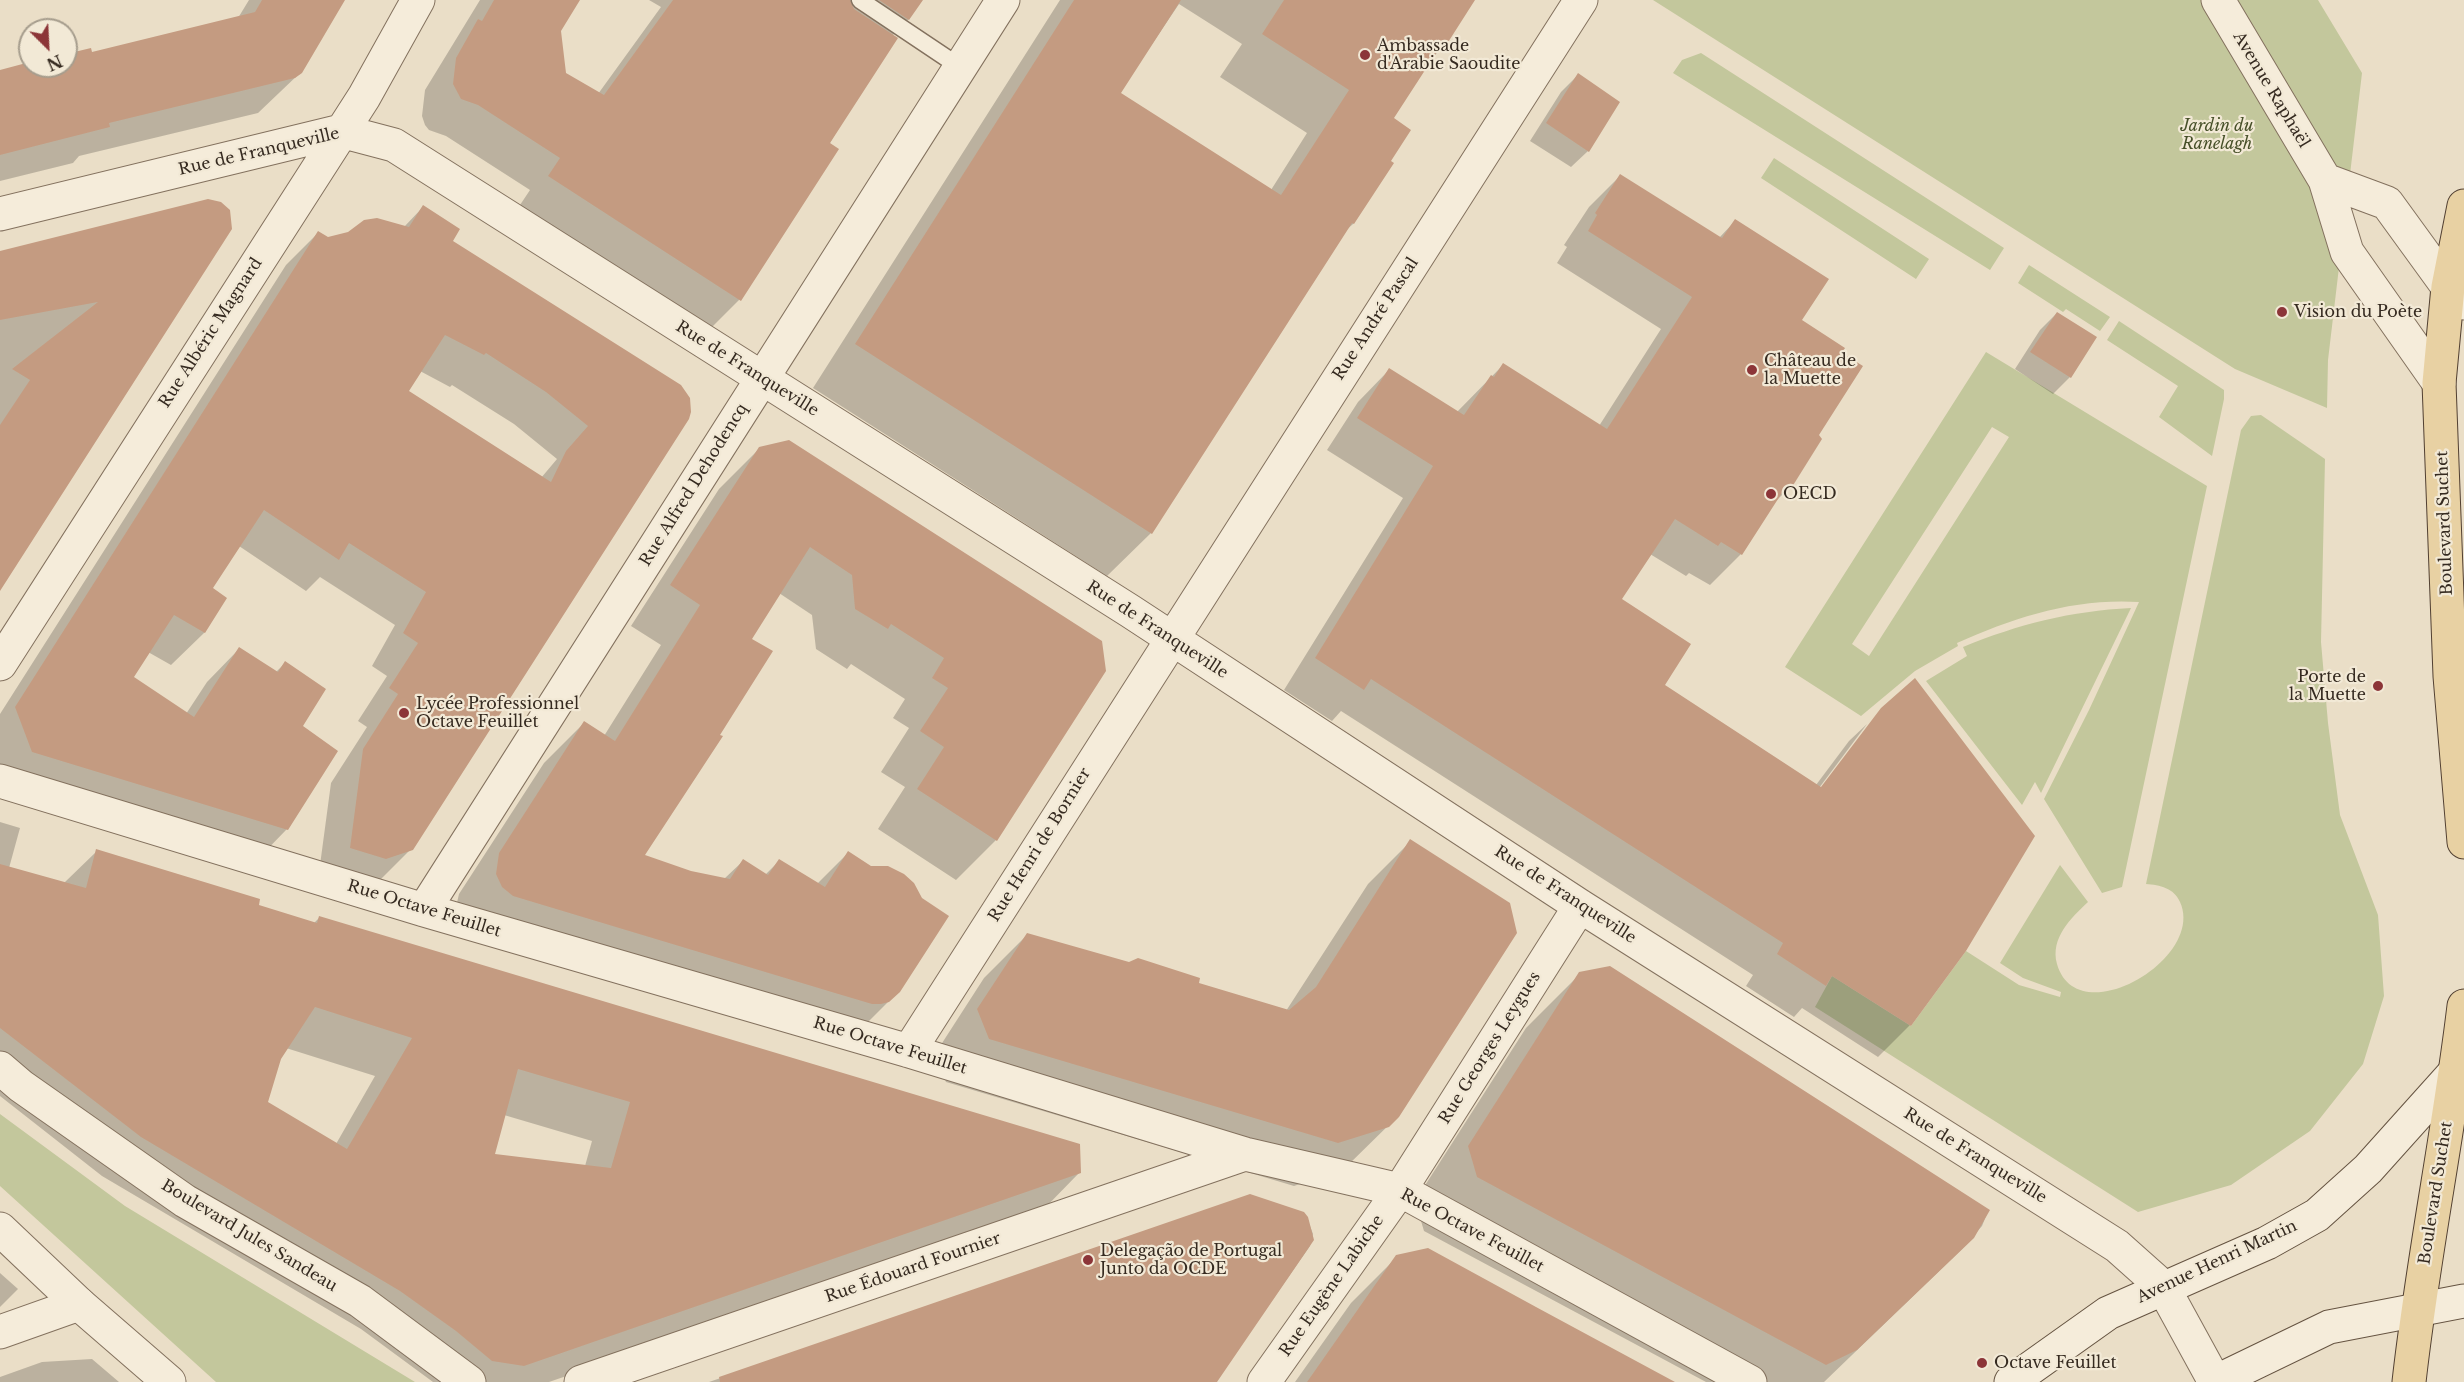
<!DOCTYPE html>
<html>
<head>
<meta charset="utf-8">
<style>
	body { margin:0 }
	#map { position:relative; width:2464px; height:1382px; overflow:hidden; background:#eadec7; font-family:"Libre Baskerville",serif }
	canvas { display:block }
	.north { position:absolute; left:18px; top:18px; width:60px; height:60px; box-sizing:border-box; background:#f2e9d6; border:2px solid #a69d8d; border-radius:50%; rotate:156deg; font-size:16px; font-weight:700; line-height:24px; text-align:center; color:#352a20 }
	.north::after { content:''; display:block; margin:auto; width:21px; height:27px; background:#8c3538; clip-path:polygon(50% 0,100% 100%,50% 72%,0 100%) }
</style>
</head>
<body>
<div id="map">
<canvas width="2464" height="1382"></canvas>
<div class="north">N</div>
</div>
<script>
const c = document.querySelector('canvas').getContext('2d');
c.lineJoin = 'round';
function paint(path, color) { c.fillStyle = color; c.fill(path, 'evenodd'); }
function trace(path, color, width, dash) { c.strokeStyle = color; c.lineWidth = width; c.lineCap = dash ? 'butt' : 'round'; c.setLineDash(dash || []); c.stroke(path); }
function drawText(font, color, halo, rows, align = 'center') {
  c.font = font + ' "Libre Baskerville",serif'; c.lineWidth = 4.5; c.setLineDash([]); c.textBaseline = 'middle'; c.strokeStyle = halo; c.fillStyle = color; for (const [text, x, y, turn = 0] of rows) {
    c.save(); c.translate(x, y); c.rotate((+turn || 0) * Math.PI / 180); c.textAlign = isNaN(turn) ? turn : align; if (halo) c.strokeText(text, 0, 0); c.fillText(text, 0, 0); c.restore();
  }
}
paint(new Path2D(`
	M 1653,0 L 2318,0 L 2362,73 L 2328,360 L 2327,408 L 2235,369 Z
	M 1701,53 L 2004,248 L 1990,270 L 1673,73 L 1682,60 Z
	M 1774,158 L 1929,259 L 1916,279 L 1761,178 Z
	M 2029,265 L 2110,317 L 2100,331 L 2066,309 L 2063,312 L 2018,283 Z
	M 2119,321 L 2224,390 L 2224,399 L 2212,456 L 2159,417 L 2178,386 L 2107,340 Z
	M 1986,352 L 2207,486 L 2122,887 L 2102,893 L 2044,799 L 2089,710 L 2139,602 C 2074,598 2015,617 1957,643 L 1958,646 L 1915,671 L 1861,716 L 1785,667 ZM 1992,427 L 2009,437 L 1869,656 L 1852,644 Z
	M 2261,415 L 2325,459 L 2321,642 L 2328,723 L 2340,815 L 2378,915 L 2384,996 L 2363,1064 L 2310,1131 L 2231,1185 L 2138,1212 L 1815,1007 L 1832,976 L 1911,1026 L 1966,951 L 2019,985 L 2060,997 L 2061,992 L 2023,978 L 2000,963 L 2060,865 L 2088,902 C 2071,918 2050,938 2057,964 C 2077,1034 2206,959 2180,902 C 2174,888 2160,885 2146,884 L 2241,430 L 2251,416 Z
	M 2131,608 L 2041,793 L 2035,782 L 2022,805 L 1926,681 L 1967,656 L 1963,647 C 2019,624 2071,611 2131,608 Z
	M 0,1114 L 125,1206 L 415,1382 L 216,1382 L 0,1186 Z`), '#c3c79c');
paint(new Path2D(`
	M 249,0 L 343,0 L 301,72 L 258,113 L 79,156 L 73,163 L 0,181 L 0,71 L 30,64 L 66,66 L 66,55 L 91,54 L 238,18 Z
	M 480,0 L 578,0 L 559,31 L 565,74 L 598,94 L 661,7 L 649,0 L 920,0 L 908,20 L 892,36 L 739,300 L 708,331 L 518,208 L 530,190 L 446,136 L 429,130 L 425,125 L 422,116 L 425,90 Z
	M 1060,0 L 1468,0 L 1444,46 L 1430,60 L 1392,119 L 1353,224 L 1343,233 L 1151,533 L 1107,576 L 813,388 ZM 1179,4 L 1242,44 L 1220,77 L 1307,133 L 1271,190 L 1119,93 Z
	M 1578,75 L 1588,151 L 1571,167 L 1530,141 L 1561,92 Z
	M 1620,176 L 1719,238 L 1735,221 L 1800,321 L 1817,435 L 1791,486 L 1773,504 L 1741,554 L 1710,585 L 1689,573 L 1686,576 L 1650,554 L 1620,600 L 1662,686 L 1816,785 L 1849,741 L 1867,724 L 1816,792 L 1818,794 L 1882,709 L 1910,1025 L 1878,1057 L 1802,1008 L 1794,1017 L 1746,986 L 1753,975 L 1341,711 L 1332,721 L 1284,690 L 1403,498 L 1327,450 L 1358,402 L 1389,370 L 1457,412 L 1503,365 L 1599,426 L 1661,329 L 1557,263 L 1567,247 L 1564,245 L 1589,207 Z
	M 208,201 L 0,588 L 0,253 Z
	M 423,207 L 451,241 L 680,387 L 411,849 L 378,882 L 318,880 L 331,783 L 367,727 L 358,721 L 387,676 L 372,666 L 395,625 L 320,577 L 306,591 L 239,546 L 211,589 L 225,598 L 204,633 L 171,665 L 148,652 L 132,678 L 186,714 L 207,682 L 239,649 L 276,672 L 285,663 L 301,727 L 287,829 L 255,862 L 0,784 L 0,714 L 286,265 L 318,233 L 328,239 L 404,227 ZM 420,371 L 450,387 L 452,385 L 514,424 L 557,459 L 541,478 L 407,392 Z
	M 2057,313 L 2070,377 L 2053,394 L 2015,369 L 2040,330 Z
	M 760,448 L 1101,642 L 996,840 L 956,880 L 878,829 L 905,787 L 881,772 L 909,728 L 893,718 L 905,699 L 851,664 L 847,669 L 816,649 L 812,615 L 779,593 L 750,639 L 643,856 L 691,873 L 724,879 L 743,861 L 765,875 L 779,861 L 817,884 L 848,853 L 899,991 L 858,1032 L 456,907 L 459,894 L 544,763 L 584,723 L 604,736 L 661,645 L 631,626 L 719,489 Z
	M 0,822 L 20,828 L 9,868 L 64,883 L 97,851 L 313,924 L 319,918 L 1079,1173 L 1041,1212 L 549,1382 L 433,1382 L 361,1329 L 102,1176 L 0,1096 ZM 286,1048 L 375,1076 L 336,1144 L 266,1102 L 280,1058 ZM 504,1115 L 592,1141 L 585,1166 L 493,1155 Z
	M 1411,841 L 1398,1116 L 1344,1169 L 1294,1186 L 946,1082 L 935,1054 L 984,978 L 1027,935 L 1286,1011 L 1368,884 Z
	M 1580,974 L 1988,1211 L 1982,1226 L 1962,1249 L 1824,1382 L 1706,1382 L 1424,1231 L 1415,1201 L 1526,1028 Z
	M 1250,1196 L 1307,1218 L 1313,1234 L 1310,1246 L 1215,1382 L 709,1382 Z
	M 1397,1257 L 1431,1382 L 1295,1382 L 1351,1303 Z
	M 0,1273 L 18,1289 L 0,1307 Z
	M 92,1359 L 119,1382 L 0,1382 L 0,1377 L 42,1362 Z`), '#0003');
paint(new Path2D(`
	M 262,0 L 345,0 L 302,73 L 295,78 L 109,123 L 110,127 L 0,155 L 0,70 L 30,62 L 30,66 L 66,66 L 66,54 L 91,48 L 92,52 L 255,12 Z
	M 494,0 L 580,0 L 561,31 L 566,73 L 604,95 L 673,0 L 850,0 L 854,9 L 898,38 L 830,143 L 839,149 L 741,301 L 548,176 L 560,158 L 478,105 L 461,99 L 453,84 L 456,58 L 478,19 L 482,21 Z
	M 879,0 L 923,0 L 909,20 Z
	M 1074,0 L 1181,0 L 1121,93 L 1281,195 L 1349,90 L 1262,34 L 1284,0 L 1475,0 L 1445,47 L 1442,44 L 1394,118 L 1411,130 L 1391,161 L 1394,163 L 1354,224 L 1352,223 L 1152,534 L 855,344 Z
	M 1578,73 L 1620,102 L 1589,152 L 1546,123 Z
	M 1620,174 L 1722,238 L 1735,219 L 1829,279 L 1802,320 L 1845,348 L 1842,353 L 1863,366 L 1819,435 L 1822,439 L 1792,487 L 1787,485 L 1742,555 L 1721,542 L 1718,546 L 1675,519 L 1622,599 L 1691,644 L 1665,685 L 1821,787 L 1881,708 L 1915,678 L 2035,836 L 1966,951 L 1911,1026 L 1832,976 L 1826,986 L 1777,954 L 1783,943 L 1371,679 L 1364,690 L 1315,658 L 1433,466 L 1357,418 L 1389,368 L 1464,415 L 1491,375 L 1494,377 L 1503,363 L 1607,429 L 1692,297 L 1588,231 L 1597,215 L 1595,213 Z
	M 208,199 L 221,202 L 230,210 L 232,229 L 0,591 L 0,425 L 30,380 L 12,369 L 98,302 L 0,320 L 0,251 Z
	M 423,205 L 460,229 L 453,241 L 681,385 L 690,398 L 691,412 L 689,419 L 413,850 L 386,859 L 350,848 L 363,749 L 398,694 L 389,688 L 418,643 L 403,633 L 426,592 L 349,543 L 339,560 L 264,510 L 213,588 L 227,598 L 205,633 L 174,615 L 134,677 L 194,717 L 239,647 L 278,672 L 285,661 L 326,689 L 303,726 L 338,751 L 288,830 L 32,752 L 15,707 L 318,231 L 328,237 L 348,232 L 364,220 L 377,218 L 409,227 ZM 445,335 L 484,355 L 486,353 L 546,392 L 588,426 L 566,451 L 551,482 L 409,391 Z
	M 2057,312 L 2097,337 L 2071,378 L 2030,352 Z
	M 789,440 L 1102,641 L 1106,671 L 997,841 L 917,789 L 944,747 L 920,731 L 948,688 L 932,678 L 944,658 L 891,624 L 888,629 L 855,609 L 852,575 L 810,547 L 752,639 L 773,651 L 720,735 L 723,736 L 645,855 L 691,871 L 730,879 L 743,859 L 768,875 L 779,859 L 825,887 L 848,851 L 871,866 L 888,866 L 904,874 L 914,883 L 922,898 L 949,916 L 900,992 L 889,1002 L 881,1004 L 872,1004 L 835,993 L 513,896 L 502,887 L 496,874 L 499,853 L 584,721 L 615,741 L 700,605 L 670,585 L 759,447 Z
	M 1410,839 L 1510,903 L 1517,933 L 1399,1117 L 1389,1127 L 1338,1143 L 989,1039 L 977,1009 L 1027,933 L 1129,962 L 1138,958 L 1200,978 L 1199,983 L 1289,1010 L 1316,987 Z
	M 96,849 L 260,899 L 259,905 L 317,923 L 319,916 L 1080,1144 L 1081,1173 L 524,1366 L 492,1361 L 456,1331 L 400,1291 L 141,1137 L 0,1028 L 0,864 L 86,888 ZM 315,1007 L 412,1038 L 347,1149 L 268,1102 L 281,1059 ZM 518,1069 L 630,1102 L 611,1168 L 495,1154 Z
	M 1610,966 L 1990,1210 L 1974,1238 L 1857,1350 L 1826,1365 L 1477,1177 L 1468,1146 L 1579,972 Z
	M 1250,1194 L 1304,1212 L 1308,1217 L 1314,1240 L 1217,1382 L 720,1382 L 719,1377 Z
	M 1428,1248 L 1536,1307 L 1675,1382 L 1307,1382 L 1396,1255 Z`), '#c49b81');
const service = new Path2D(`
	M 860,0 L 960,67`);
const minor = new Path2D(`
	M 0,214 L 341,131 L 394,145 L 1130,611 L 1580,906 L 2117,1246 L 2163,1287 L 2215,1382
	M 0,664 L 364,97 L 418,0
	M 0,781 L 424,910 L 909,1051 L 1245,1154 L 1400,1190 L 1750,1382
	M 424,910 L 1003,0
	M 909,1051 L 1581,0
	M 0,1332 L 79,1304
	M 581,1382 L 1245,1154
	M 1264,1382 L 1400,1190 L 1580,906`);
const tertiary = new Path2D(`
	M 2218,0 L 2325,180 L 2347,252 L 2439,383
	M 2325,180 L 2387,203 L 2448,287 L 2464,303
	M 0,1068 L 21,1086 L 185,1201 L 360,1301 L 469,1382
	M 0,1229 L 79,1304 L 169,1382`);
const secondary = new Path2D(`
	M 2011,1382 L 2108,1313 L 2267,1243 L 2317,1215 L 2368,1169 L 2456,1071
	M 2215,1382 L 2329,1327 L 2464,1301`);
const primary = new Path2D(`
	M 2464,206 L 2448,287 L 2439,383 L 2450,676 L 2464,842
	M 2409,1382 C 2423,1256 2449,1132 2464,1006`);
trace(service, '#83715e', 19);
trace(minor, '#83715e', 35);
trace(tertiary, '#83715e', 35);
trace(secondary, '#655341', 35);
trace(primary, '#524032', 35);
trace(service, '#f5ecda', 16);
trace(minor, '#f5ecda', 33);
trace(tertiary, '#f5ecda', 33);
trace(secondary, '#f5ecda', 33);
trace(primary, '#e8d1a3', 33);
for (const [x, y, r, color] of [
	[1365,55,6,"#8c3538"],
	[2282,312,6,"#8c3538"],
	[1752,370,6,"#8c3538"],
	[1771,494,6,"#8c3538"],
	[2378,686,6,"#8c3538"],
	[404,713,6,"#8c3538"],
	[1088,1260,6,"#8c3538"],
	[1982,1363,6,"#8c3538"]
]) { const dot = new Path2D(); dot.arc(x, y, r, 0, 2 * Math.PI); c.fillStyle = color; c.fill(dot); trace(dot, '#f2e9d6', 2); }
drawText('16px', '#352a20', '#f2e9d6', [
	["Ambassade",1377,46],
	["d'Arabie Saoudite",1377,64],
	["Vision du Poète",2294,312],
	["Château de",1764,361],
	["la Muette",1764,379],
	["OECD",1783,494],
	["Porte de",2366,677,"right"],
	["la Muette",2366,695,"right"],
	["Lycée Professionnel",416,704],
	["Octave Feuillet",416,722],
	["Delegação de Portugal",1100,1251],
	["Junto da OCDE",1100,1269],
	["Octave Feuillet",1994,1363]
], 'left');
drawText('16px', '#352a20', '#f2e9d6', [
	["Avenue Raphaël",2271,90,59],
	["Rue de Franqueville",259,152,-13],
	["Rue André Pascal",1376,319,-57],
	["Rue Albéric Magnard",211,333,-57],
	["Rue de Franqueville",747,369,32],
	["Rue Alfred Dehodencq",694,485,-58],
	["Boulevard Suchet",2445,523,-92],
	["Rue de Franqueville",1157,630,33],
	["Rue Henri de Bornier",1040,845,-58],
	["Rue de Franqueville",1565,895,33],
	["Rue Octave Feuillet",424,909,17],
	["Rue Octave Feuillet",890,1046,17],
	["Rue Georges Leygues",1490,1048,-58],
	["Rue de Franqueville",1975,1156,32],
	["Boulevard Suchet",2436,1193,-81],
	["Rue Octave Feuillet",1472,1231,28],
	["Boulevard Jules Sandeau",249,1236,31],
	["Avenue Henri Martin",2217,1262,-25],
	["Rue Édouard Fournier",913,1268,-19],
	["Rue Eugène Labiche",1332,1286,-55]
]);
drawText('italic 16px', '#475029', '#f2e9d6', [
	["Jardin du",2217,126],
	["Ranelagh",2217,144]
]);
</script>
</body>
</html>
